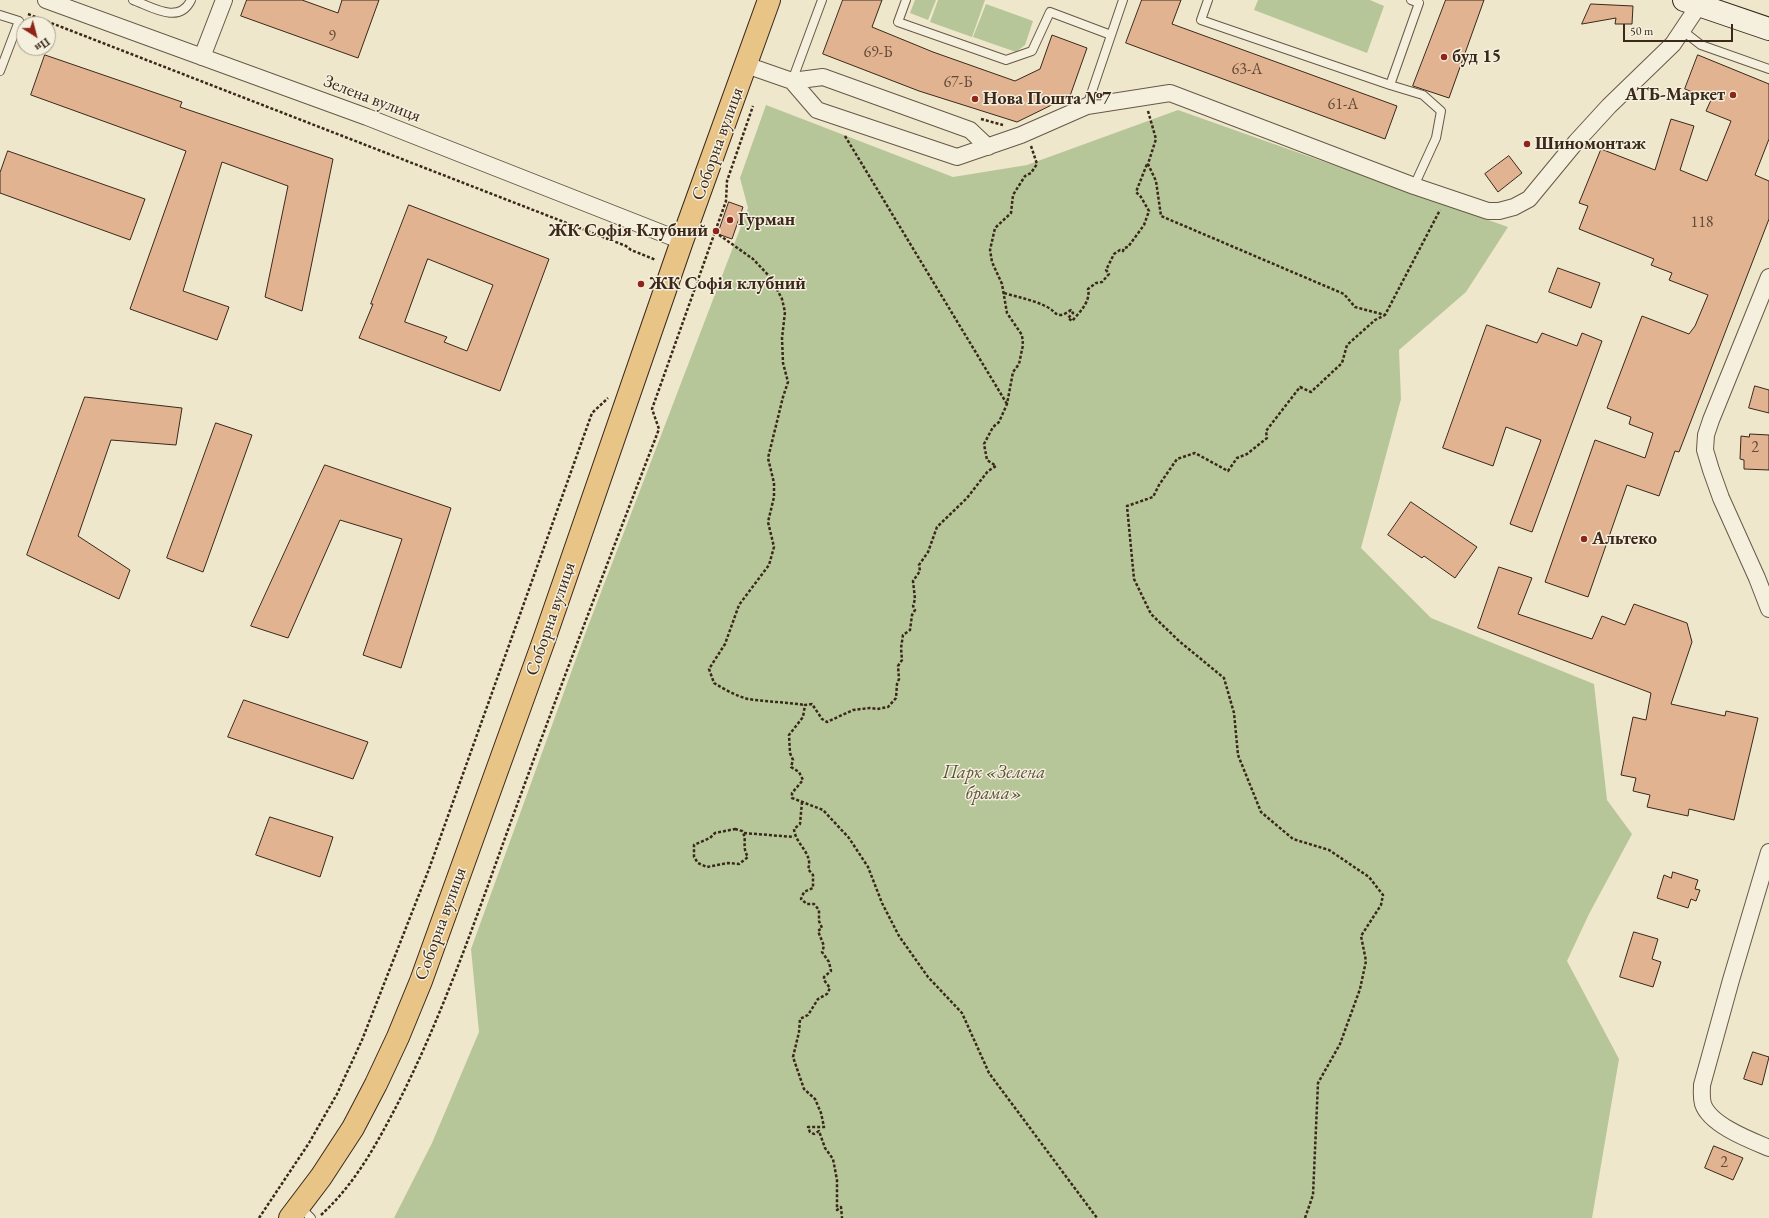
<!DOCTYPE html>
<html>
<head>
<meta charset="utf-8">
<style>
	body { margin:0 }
	#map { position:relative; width:1769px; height:1218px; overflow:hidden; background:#efe7cb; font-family:"EB Garamond",serif }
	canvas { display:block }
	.north { position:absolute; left:16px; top:16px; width:40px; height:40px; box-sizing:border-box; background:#f5efdd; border:1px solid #aa9f8f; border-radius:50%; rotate:144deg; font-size:11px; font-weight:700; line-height:16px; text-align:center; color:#3a281b }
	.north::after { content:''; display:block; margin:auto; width:14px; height:18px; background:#8f2418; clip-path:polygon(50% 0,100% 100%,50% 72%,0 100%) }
	.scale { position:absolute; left:1623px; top:24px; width:110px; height:18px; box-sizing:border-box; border:2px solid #3a281b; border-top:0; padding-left:5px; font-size:12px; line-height:14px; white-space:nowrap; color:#3a281b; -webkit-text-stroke:3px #f5efdd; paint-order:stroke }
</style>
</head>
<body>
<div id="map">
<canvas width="1769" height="1218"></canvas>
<div class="north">Пн</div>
<div class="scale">50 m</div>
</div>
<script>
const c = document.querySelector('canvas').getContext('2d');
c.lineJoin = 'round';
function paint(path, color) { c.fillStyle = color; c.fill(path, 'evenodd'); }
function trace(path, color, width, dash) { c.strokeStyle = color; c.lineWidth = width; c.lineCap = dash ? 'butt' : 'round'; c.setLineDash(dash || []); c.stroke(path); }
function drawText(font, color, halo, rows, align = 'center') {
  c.font = font + ' "EB Garamond",serif'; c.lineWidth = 3; c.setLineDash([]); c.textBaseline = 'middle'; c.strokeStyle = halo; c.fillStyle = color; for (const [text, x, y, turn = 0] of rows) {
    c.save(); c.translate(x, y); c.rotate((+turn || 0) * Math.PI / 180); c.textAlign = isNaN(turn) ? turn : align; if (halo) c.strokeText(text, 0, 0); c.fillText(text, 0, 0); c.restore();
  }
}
paint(new Path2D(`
	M 915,0 L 936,0 L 928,20 L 910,13 Z
	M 938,0 L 985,0 L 972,37 L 930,22 Z
	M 1258,0 L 1370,0 L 1384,6 L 1367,53 L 1254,10 Z
	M 986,4 L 1033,21 L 1025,45 L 1016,52 L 973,37 Z
	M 766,105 L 953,177 L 1027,165 L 1178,110 L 1508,227 L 1466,292 L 1399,350 L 1401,399 L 1361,548 L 1431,618 L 1594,684 L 1607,800 L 1632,834 L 1589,914 L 1567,961 L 1619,1059 L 1592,1218 L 394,1218 L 432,1143 L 479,1032 L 471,949 L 585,634 L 748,208 L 740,178 Z`), '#b7c699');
const building = new Path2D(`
	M 247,0 L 302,0 L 338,13 L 342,0 L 379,0 L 358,58 L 241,16 Z
	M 843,0 L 882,0 L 872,27 L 933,52 L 1015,81 L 1040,69 L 1052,35 L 1087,48 L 1070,96 L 1017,122 L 919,91 L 823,54 Z
	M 1142,0 L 1181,0 L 1172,24 L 1397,106 L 1385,139 L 1126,43 Z
	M 1446,0 L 1484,0 L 1449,98 L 1413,86 Z
	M 1591,4 L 1633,6 L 1632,24 L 1615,24 L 1616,18 L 1582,24 Z
	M 45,55 L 182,102 L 180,107 L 333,159 L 302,311 L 265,297 L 288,186 L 222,162 L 183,291 L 229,307 L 217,340 L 130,309 L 186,151 L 31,95 Z
	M 1698,55 L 1769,84 L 1769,139 L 1755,175 L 1769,181 L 1769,219 L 1679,452 L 1675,451 L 1659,496 L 1627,485 L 1588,597 L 1545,582 L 1595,440 L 1645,458 L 1653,433 L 1629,424 L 1631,417 L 1607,408 L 1642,316 L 1689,334 L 1695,326 L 1708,295 L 1669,280 L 1672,273 L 1651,265 L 1654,259 L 1579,229 L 1588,206 L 1579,203 L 1601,149 L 1655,170 L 1671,119 L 1694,126 L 1680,170 L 1707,181 L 1731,121 L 1706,111 L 1711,100 L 1685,89 Z
	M 8,151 L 145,199 L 130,240 L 0,193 L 0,173 Z
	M 1509,156 L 1522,173 L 1498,192 L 1485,174 Z
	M 729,202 L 743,207 L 732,239 L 718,234 Z
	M 409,205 L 549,259 L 500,391 L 359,338 L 373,304 L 371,304 ZM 428,259 L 493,285 L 467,351 L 444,342 L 447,337 L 405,322 Z
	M 1558,268 L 1600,283 L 1591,308 L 1549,292 Z
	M 1487,325 L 1537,343 L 1542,333 L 1577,346 L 1582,333 L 1602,341 L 1532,532 L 1510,524 L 1541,440 L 1506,427 L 1493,466 L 1443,448 Z
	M 1755,386 L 1769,390 L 1769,413 L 1749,408 Z
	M 85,397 L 182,408 L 176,445 L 111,440 L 78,536 L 130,570 L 119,599 L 27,555 Z
	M 216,423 L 252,435 L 203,572 L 167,558 Z
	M 1750,434 L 1769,435 L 1769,470 L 1744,469 L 1744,460 L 1740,459 L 1741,436 L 1749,437 Z
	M 325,465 L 451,508 L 401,668 L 363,655 L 402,539 L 340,520 L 288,638 L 251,626 Z
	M 1411,502 L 1477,547 L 1455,578 L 1424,556 L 1422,558 L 1388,535 Z
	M 1499,567 L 1532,578 L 1518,614 L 1592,639 L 1602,616 L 1625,625 L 1634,604 L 1687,623 L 1692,642 L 1671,704 L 1725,716 L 1726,711 L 1758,718 L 1734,820 L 1689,809 L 1688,816 L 1647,807 L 1650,795 L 1633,791 L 1636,778 L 1621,775 L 1633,717 L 1646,720 L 1651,693 L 1478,628 Z
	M 244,700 L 368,742 L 353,779 L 228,737 Z
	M 270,817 L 333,837 L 320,877 L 256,855 Z
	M 1673,872 L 1698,880 L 1695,889 L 1700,890 L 1696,901 L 1691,899 L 1688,908 L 1657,898 L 1664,875 L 1671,878 Z
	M 1634,932 L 1658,939 L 1652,959 L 1661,962 L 1653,987 L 1620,977 Z
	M 1753,1052 L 1769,1057 L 1762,1085 L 1744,1079 Z
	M 1714,1146 L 1743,1158 L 1733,1180 L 1705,1168 Z`);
paint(building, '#e1b391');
trace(building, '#3a281b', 1);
const lane = new Path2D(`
	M 133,0 C 152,7 179,25 191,0
	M 906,0 L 898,22 L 1006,60 L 1032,51 L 1050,12 L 1111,35
	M 1208,0 L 1201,20 L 1390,85 L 1419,3 L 1411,0
	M 0,15 L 19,21 L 0,71
	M 1683,31 L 1701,45 L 1769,69
	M 792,81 L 822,0
	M 1390,85 L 1423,95 L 1441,111 L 1436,138 L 1414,186
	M 1087,106 L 1123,0
	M 300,1207 L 311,1218`);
const street = new Path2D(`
	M 46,0 L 367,117 L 682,241
	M 202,57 L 224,0
	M 746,65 L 792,81 L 823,77 L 970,130 L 988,147
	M 792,81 L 817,110 L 957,157 L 1021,135 L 1087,106 L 1170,93 L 1414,186 L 1488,211 L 1499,211 L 1514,207 L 1529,199 L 1576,142 L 1609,106 L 1673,44 L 1699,5
	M 1769,277 L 1711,420 L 1706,435 L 1705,450 L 1711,470 L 1721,498 L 1757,578 L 1769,609
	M 1769,852 L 1731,980 L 1702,1085 C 1702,1091 1701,1097 1703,1104 C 1710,1125 1750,1140 1769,1148`);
const secondary = new Path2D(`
	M 1684,0 L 1769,29`);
const primary = new Path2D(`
	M 290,1218 L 321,1177 L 353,1128 L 376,1084 L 398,1037 L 421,981 L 544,640 L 682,241 L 769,0`);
trace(lane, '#675847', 10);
trace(street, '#675847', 18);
trace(secondary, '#3a281b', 24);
trace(primary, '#3a281b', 24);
trace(new Path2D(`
	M 28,14 L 626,246 L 631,250 L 656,260
	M 1148,111 L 1156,139 L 1148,164 L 1156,181 L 1161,216 L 1344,294 L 1355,307 L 1385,315 L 1440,210
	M 981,119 L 1003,125
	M 845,136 L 1007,404
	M 1031,146 L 1037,164 L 1031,173 L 1025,176 L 1013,195 L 1011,213 L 995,228 L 990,250 L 992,262 L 1002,284 L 1007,313 L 1022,335 L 1023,345 L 1019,364 L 1013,372 L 1007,404 L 999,422 L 993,427 L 984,444 L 987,460 L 996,466 L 988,471 L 967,498 L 937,527 L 928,552 L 919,565 L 920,571 L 913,581 L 915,599 L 913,606 L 915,610 L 912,615 L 910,630 L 903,635 L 901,648 L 902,660 L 898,666 L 899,679 L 897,684 L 896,698 L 888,707 L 877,709 L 870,708 L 853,710 L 827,722 L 822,719 L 812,704 L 805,705 L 803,717 L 789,735 L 790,753 L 793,760 L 791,767 L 799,772 L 803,780 L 792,793 L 792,798 L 823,810 L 849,838 L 868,867 L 882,903 L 899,936 L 928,977 L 962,1013 L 989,1073 L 1097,1218
	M 715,232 L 753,259 L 771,278 L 782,299 L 785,312 L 782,338 L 783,363 L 788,382 L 783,397 L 768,458 L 774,483 L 774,497 L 768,522 L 774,547 L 769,565 L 739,605 L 725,644 L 709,669 L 714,683 C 724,689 736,696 748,699 C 767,702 786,702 805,705
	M 1004,293 C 1020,298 1035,300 1049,308 C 1053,310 1054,314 1060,315 C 1064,315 1068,312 1071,310 L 1073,313 L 1068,318 L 1072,321 C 1080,312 1091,301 1088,289 L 1096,283 L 1102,282 L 1109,274 L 1106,270 L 1114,254 L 1120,250 L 1123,251 L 1124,248 L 1128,247 L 1144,225 L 1149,211 L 1141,197 L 1136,192 L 1147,164
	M 802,802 L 800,824 L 794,829 C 795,844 814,854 808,869 L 813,875 L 813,888 L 804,892 L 801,899 L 807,904 L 814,904 L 819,910 L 819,921 L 822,928 L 818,931 L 824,946 L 822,952 L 829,962 L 831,971 L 824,977 L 824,980 L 830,988 L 827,994 L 818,999 L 808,1015 L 800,1019 L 799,1032 L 793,1057 L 804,1089 L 815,1099 L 821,1113 L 824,1127 L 808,1127 L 810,1132 L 814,1134 L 819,1131 L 825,1148 L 833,1159 L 837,1180 L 837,1210 L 841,1207 L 842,1218
	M 735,829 L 742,831 C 748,840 741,846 748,857 L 739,864 L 728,863 L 707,867 L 698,863 L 694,857 L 694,845 L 710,838 L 715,833 Z
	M 744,833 L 794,837
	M 321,1215 C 355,1184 376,1145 397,1105 C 446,1009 480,906 517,805 C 563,679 611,554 659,429 L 652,409 L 726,201 L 727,181 L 753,106
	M 259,1218 L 309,1143 L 337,1094 L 362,1040 L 429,869 L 592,413 L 608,398
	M 1305,1218 L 1313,1195 L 1318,1083 L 1340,1044 L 1360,989 L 1366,961 L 1361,936 L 1381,905 L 1383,895 L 1369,877 L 1329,850 L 1293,839 L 1261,812 L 1238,755 L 1234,713 L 1224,678 L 1179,641 L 1151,614 L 1134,579 L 1127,506 L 1153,497 L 1159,485 L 1177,459 L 1195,453 L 1228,471 L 1237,458 L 1247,454 L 1267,438 L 1266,431 L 1300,387 L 1311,392 L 1342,363 L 1347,345 L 1375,320 L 1385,315`), '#3a281b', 2.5, [3, 2]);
trace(lane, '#f5efdd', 8);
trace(street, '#f5efdd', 16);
trace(secondary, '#f5efdd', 22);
trace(primary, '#e8c486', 22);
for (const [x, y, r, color] of [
	[1444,57,4,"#8f2418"],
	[1733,95,4,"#8f2418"],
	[975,99,4,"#8f2418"],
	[1527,144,4,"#8f2418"],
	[730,220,4,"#8f2418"],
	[716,231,4,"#8f2418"],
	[641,284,4,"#8f2418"],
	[1584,539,4,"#8f2418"]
]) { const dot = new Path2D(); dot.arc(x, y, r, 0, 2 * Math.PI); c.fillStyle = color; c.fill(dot); trace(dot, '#f5efdd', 1.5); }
drawText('16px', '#644b38', null, [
	["9",332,37],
	["69-Б",878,53],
	["63-А",1247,70],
	["67-Б",958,83],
	["61-А",1343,105],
	["118",1702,223],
	["2",1755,448],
	["2",1724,1163]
]);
drawText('bold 18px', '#3a281b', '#f5efdd', [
	["буд 15",1452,57],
	["АТБ-Маркет",1725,95,"right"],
	["Нова Пошта №7",983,99],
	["Шиномонтаж",1535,144],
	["Гурман",738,220],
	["ЖК Софія Клубний",708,231,"right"],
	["ЖК Софія клубний",649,284],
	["Альтеко",1592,539]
], 'left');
drawText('18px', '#3a281b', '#f5efdd', [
	["Зелена вулиця",372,99,21],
	["Соборна вулиця",718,144,-70],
	["Соборна вулиця",551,619,-71],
	["Соборна вулиця",441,924,-70]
]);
drawText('italic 18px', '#59503a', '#f5efdd', [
	["Парк «Зелена",994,773],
	["брама»",994,794]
]);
</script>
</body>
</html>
